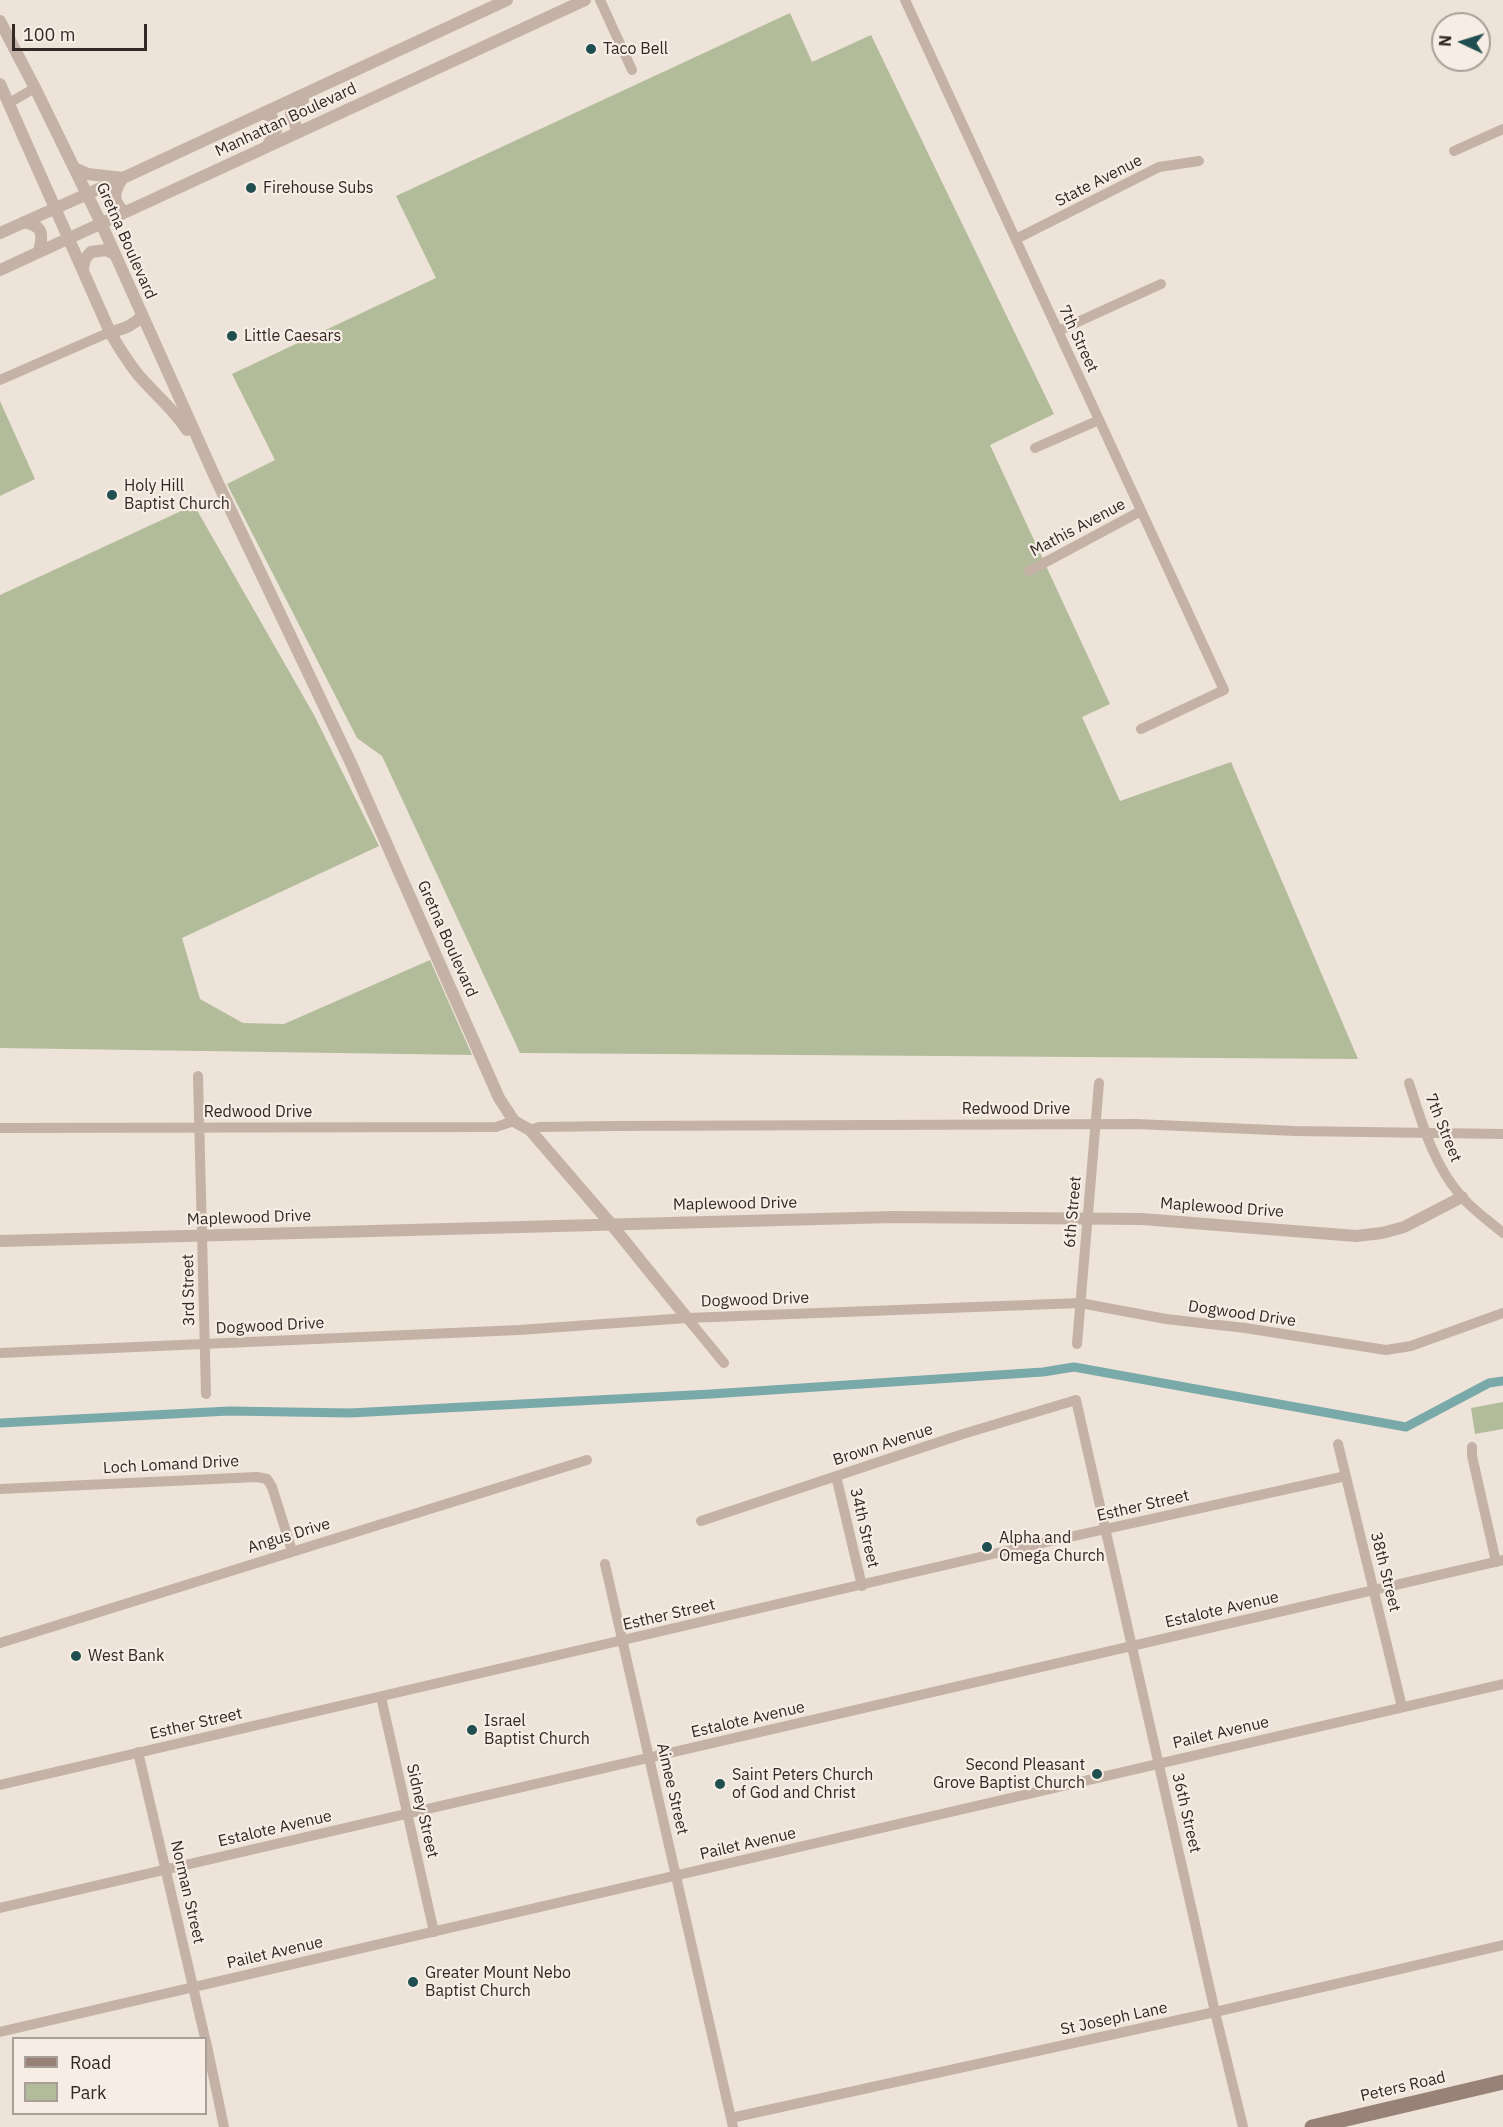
<!DOCTYPE html>
<html>
<head>
<meta charset="utf-8">
<style>
	body { margin:0 }
	#map { position:relative; width:1503px; height:2127px; overflow:hidden; background:#eee3d8; font-family:"IBM Plex Sans",sans-serif }
	canvas { display:block }
	.legend { position:absolute; left:12px; top:2037px; width:195px; height:78px; box-sizing:border-box; background:#f7ede4; border:2px solid #a89f98; margin:0; padding:8px 10px; list-style:none; font-size:18px; color:#322926 }
	.legend li { display:flex; align-items:center; gap:12px; height:30px }
	.legend b { width:30px; border:2px solid #a89f98 }
	.north { position:absolute; left:1431px; top:12px; width:60px; height:60px; box-sizing:border-box; background:#f7ede4; border:2px solid #a89f98; border-radius:50%; rotate:274deg; font-size:16px; font-weight:700; line-height:24px; text-align:center; color:#322926 }
	.north::after { content:''; display:block; margin:auto; width:21px; height:27px; background:#1f4f50; clip-path:polygon(50% 0,100% 100%,50% 72%,0 100%) }
	.scale { position:absolute; left:12px; top:24px; width:135px; height:27px; box-sizing:border-box; border:3px solid #322926; border-top:0; padding-left:8px; font-size:18px; line-height:21px; white-space:nowrap; color:#322926; -webkit-text-stroke:4px #f7ede4; paint-order:stroke }
</style>
</head>
<body>
<div id="map">
<canvas width="1503" height="2127"></canvas>
<ul class="legend">
<li><b style="height:8px;background:#988277"></b>Road</li>
<li><b style="height:16px;background:#b2bc9a"></b>Park</li>
</ul>
<div class="north">N</div>
<div class="scale">100 m</div>
</div>
<script>
const c = document.querySelector('canvas').getContext('2d');
c.lineJoin = 'round';
function paint(path, color) { c.fillStyle = color; c.fill(path, 'evenodd'); }
function trace(path, color, width, dash) { c.strokeStyle = color; c.lineWidth = width; c.lineCap = dash ? 'butt' : 'round'; c.setLineDash(dash || []); c.stroke(path); }
function drawText(font, color, halo, rows, align = 'center') {
  c.font = font + ' "IBM Plex Sans",sans-serif'; c.lineWidth = 4.5; c.setLineDash([]); c.textBaseline = 'middle'; c.strokeStyle = halo; c.fillStyle = color; for (const [text, x, y, turn = 0] of rows) {
    c.save(); c.translate(x, y); c.rotate((+turn || 0) * Math.PI / 180); c.textAlign = isNaN(turn) ? turn : align; if (halo) c.strokeText(text, 0, 0); c.fillText(text, 0, 0); c.restore();
  }
}
paint(new Path2D(`
	M 790,13 L 812,62 L 871,35 L 1054,414 L 990,445 L 1110,704 L 1082,717 L 1120,801 L 1231,762 L 1358,1059 L 520,1053 L 382,756 L 357,738 L 227,484 L 275,460 L 232,374 L 436,278 L 396,196 Z
	M 0,401 L 35,479 L 0,496 Z
	M 194,505 L 314,715 L 379,846 L 182,938 L 200,999 L 243,1023 L 284,1024 L 430,960 L 472,1055 L 0,1048 L 0,595 Z
	M 1503,1402 L 1503,1429 L 1475,1434 L 1471,1408 Z`), '#b2bc9a');
trace(new Path2D(`
	M 0,1423 L 229,1411 L 350,1413 L 711,1394 L 1043,1372 L 1074,1367 L 1406,1427 L 1489,1383 L 1503,1381`), '#7aa9a9', 9);
trace(new Path2D(`
	M 600,0 L 632,70
	M 905,0 L 1224,690 L 1141,729
	M 9,103 L 35,88
	M 1454,151 L 1503,129
	M 1016,239 L 1159,167 L 1199,161
	M 1058,331 L 1161,284
	M 0,380 L 110,332
	M 1035,448 L 1099,420
	M 1029,571 L 1141,511
	M 198,1076 L 206,1394
	M 1409,1083 C 1422,1123 1433,1164 1461,1196 C 1473,1210 1489,1221 1503,1233
	M 0,1128 L 496,1127 L 514,1121
	M 530,1130 L 539,1127 L 614,1126 L 1136,1124 L 1295,1131 L 1503,1134
	M 687,1318 L 724,1363
	M 1077,1344 L 1099,1083
	M 0,1353 L 519,1330 L 687,1318 L 1080,1303 L 1166,1319 L 1245,1328 L 1386,1350 L 1411,1346 L 1503,1313
	M 1338,1444 L 1402,1707
	M 1472,1447 L 1472,1456 L 1496,1562
	M 836,1476 L 862,1586
	M 0,1489 L 257,1477 L 267,1479 L 272,1487 L 292,1551
	M 701,1521 L 963,1434 L 1076,1400 L 1215,2012 L 1243,2127
	M 605,1564 L 733,2127
	M 0,1643 L 587,1460
	M 381,1697 L 434,1932
	M 138,1752 L 205,2038
	M 0,1785 L 997,1553 L 1346,1476
	M 0,1908 L 1503,1560
	M 0,2032 L 1503,1684
	M 206,2041 L 224,2127
	M 731,2118 L 1215,2012 L 1503,1945`), '#c5b2a6', 10);
trace(new Path2D(`
	M 0,21 L 35,88 L 101,223 L 215,477 L 350,761 L 499,1098 L 514,1121 L 530,1130 L 611,1224 L 687,1318
	M 0,84 L 110,332 C 118,346 126,359 136,372 C 152,392 173,408 187,430
	M 263,113 L 272,117 L 276,130 L 267,147
	M 298,132 L 291,113 L 296,105 L 303,101
	M 74,168 L 88,174 L 123,178 C 114,190 111,202 125,212
	M 24,222 C 44,226 43,235 39,252
	M 0,233 L 123,178 L 507,0
	M 83,268 L 85,259 L 91,252 L 106,250 L 114,254
	M 0,270 L 585,0
	M 110,332 C 122,330 133,326 142,316
	M 0,1241 L 893,1217 L 1142,1219 L 1356,1236 L 1382,1233 L 1404,1227 L 1462,1197`), '#c5b2a6', 12);
trace(new Path2D(`
	M 1312,2127 L 1503,2082`), '#988277', 15);
for (const [x, y, r, color] of [
	[591,49,6,"#1f4f50"],
	[251,188,6,"#1f4f50"],
	[232,336,6,"#1f4f50"],
	[112,495,6,"#1f4f50"],
	[987,1547,6,"#1f4f50"],
	[76,1656,6,"#1f4f50"],
	[472,1730,6,"#1f4f50"],
	[1097,1774,6,"#1f4f50"],
	[720,1784,6,"#1f4f50"],
	[413,1982,6,"#1f4f50"]
]) { const dot = new Path2D(); dot.arc(x, y, r, 0, 2 * Math.PI); c.fillStyle = color; c.fill(dot); trace(dot, '#f7ede4', 2); }
drawText('16px', '#322926', '#f7ede4', [
	["Taco Bell",603,49],
	["Firehouse Subs",263,188],
	["Little Caesars",244,336],
	["Holy Hill",124,486],
	["Baptist Church",124,504],
	["Alpha and",999,1538],
	["Omega Church",999,1556],
	["West Bank",88,1656],
	["Israel",484,1721],
	["Baptist Church",484,1739],
	["Second Pleasant",1085,1765,"right"],
	["Grove Baptist Church",1085,1783,"right"],
	["Saint Peters Church",732,1775],
	["of God and Christ",732,1793],
	["Greater Mount Nebo",425,1973],
	["Baptist Church",425,1991]
], 'left');
drawText('16px', '#322926', '#f7ede4', [
	["Manhattan Boulevard",286,120,-25],
	["State Avenue",1099,181,-27],
	["Gretna Boulevard",126,241,66],
	["7th Street",1078,339,65],
	["Mathis Avenue",1078,528,-28],
	["Gretna Boulevard",447,939,66],
	["Redwood Drive",1016,1109],
	["Redwood Drive",258,1112],
	["7th Street",1443,1128,68],
	["Maplewood Drive",735,1204,-1],
	["Maplewood Drive",1222,1208,4],
	["6th Street",1073,1212,-85],
	["Maplewood Drive",249,1218,-2],
	["3rd Street",189,1290,-91],
	["Dogwood Drive",755,1300,-2],
	["Dogwood Drive",1242,1314,8],
	["Dogwood Drive",270,1326,-3],
	["Brown Avenue",883,1445,-18],
	["Loch Lomand Drive",171,1465,-3],
	["Esther Street",1143,1506,-13],
	["34th Street",864,1528,77],
	["Angus Drive",289,1536,-17],
	["38th Street",1385,1572,76],
	["Estalote Avenue",1222,1610,-13],
	["Esther Street",669,1615,-13],
	["Estalote Avenue",748,1720,-13],
	["Esther Street",196,1724,-13],
	["Pailet Avenue",1221,1733,-13],
	["Aimee Street",672,1789,77],
	["Sidney Street",422,1811,77],
	["36th Street",1186,1813,77],
	["Estalote Avenue",275,1829,-13],
	["Pailet Avenue",748,1844,-13],
	["Norman Street",187,1892,77],
	["Pailet Avenue",275,1953,-13],
	["St Joseph Lane",1114,2019,-12],
	["Peters Road",1403,2087,-13]
]);
</script>
</body>
</html>
